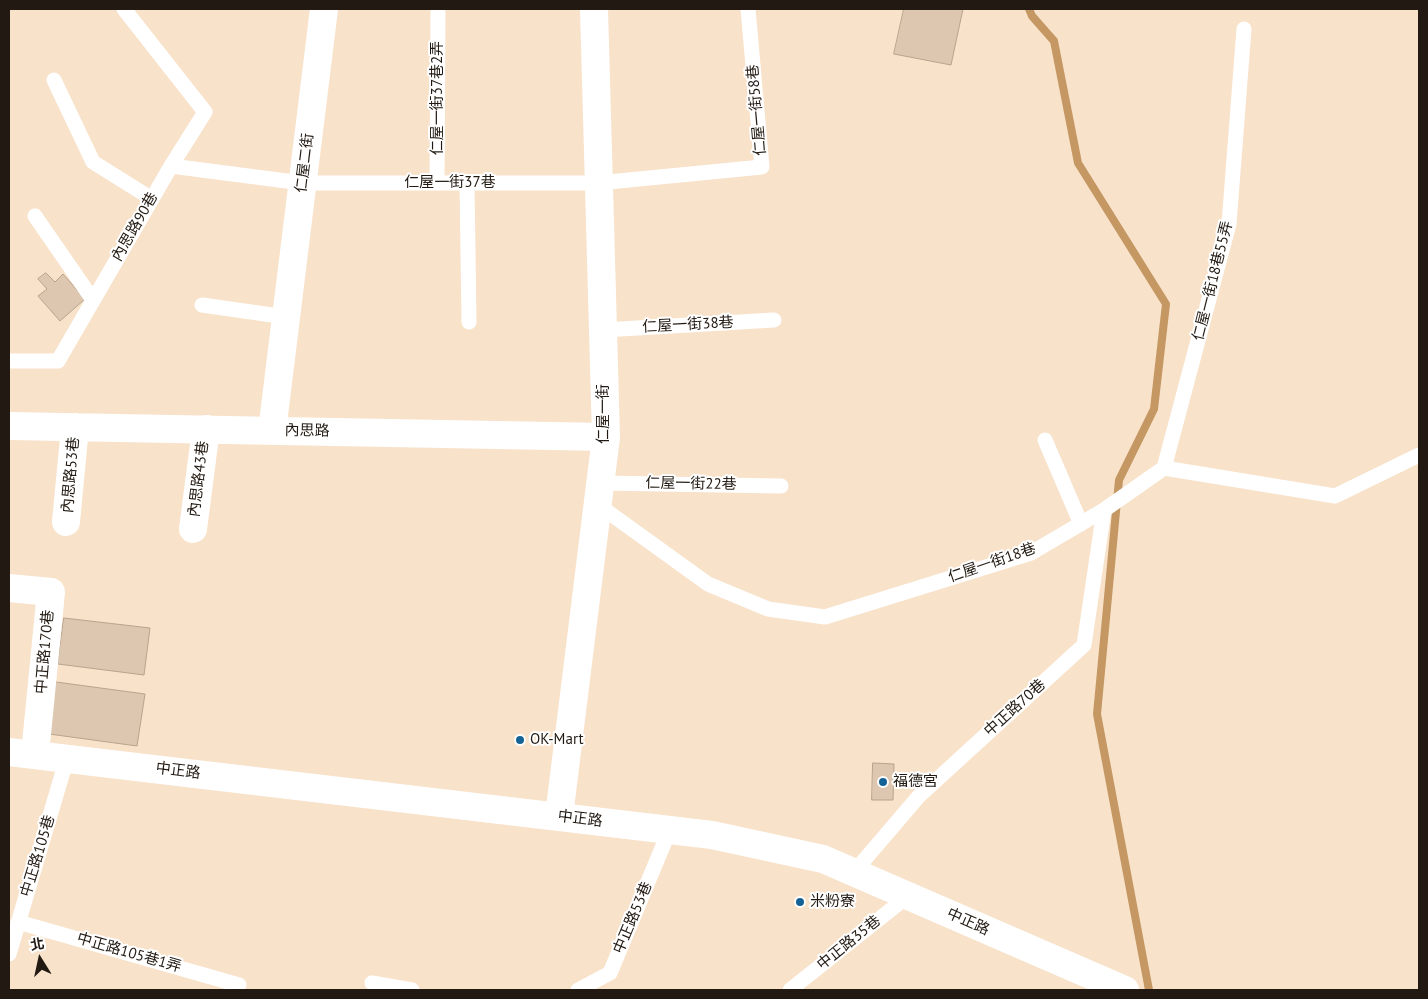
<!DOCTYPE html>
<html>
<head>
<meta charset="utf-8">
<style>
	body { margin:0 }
	#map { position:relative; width:1428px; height:999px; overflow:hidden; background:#f8e2ca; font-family:"PT Sans","Noto Sans TC",sans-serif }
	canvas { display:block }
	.frame { position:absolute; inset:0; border:10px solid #221a12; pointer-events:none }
	.north { position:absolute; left:15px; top:934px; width:50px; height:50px; -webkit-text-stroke:4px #fff; paint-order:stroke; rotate:350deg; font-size:14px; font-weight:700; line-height:20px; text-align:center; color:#221a12 }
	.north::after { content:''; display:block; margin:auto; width:18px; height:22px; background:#221a12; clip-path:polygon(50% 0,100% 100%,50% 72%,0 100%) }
</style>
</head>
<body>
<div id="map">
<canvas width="1428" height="999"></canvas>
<div class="frame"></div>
<div class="north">北</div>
</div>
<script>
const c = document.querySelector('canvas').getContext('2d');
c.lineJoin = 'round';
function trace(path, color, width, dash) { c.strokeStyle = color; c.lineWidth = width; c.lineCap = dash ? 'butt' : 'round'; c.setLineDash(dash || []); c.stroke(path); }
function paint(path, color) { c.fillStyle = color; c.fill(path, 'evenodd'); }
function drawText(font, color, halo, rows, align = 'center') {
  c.font = font + ' "PT Sans","Noto Sans TC",sans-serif'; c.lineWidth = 4; c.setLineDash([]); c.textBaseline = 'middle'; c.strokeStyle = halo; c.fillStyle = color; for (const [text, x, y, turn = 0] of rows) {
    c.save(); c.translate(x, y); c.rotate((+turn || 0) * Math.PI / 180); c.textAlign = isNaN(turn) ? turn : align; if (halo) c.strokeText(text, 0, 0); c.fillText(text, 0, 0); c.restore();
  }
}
trace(new Path2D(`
	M 1029,9 L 1032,16 L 1054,41 L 1078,163 L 1166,304 L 1154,409 L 1119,480 L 1097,714 L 1149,990`), '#c49763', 8);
const building = new Path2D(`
	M 904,9 L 963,9 L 951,65 L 894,54 Z
	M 46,273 L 55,282 L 63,274 L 85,299 L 60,321 L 38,296 L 47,289 L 38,279 Z
	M 64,618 L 150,628 L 144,675 L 58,664 Z
	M 56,682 L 145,694 L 137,746 L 49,734 Z
	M 873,763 L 894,764 L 893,800 L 872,800 Z`);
paint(building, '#ddc7b0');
trace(building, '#b8a38c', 1);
trace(new Path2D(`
	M 124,9 L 205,112 L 171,166
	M 54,80 L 93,162 L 152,199
	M 437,183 L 438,12
	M 467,183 L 469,322
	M 35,216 L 93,300
	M 202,305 L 286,317
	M 603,330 L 774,320
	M 9,361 L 58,361 L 171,166 L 302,183 L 598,183 L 762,167 L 748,9
	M 1045,440 L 1081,524
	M 1164,468 L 1229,224 L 1244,29
	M 600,483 L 781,486
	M 597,504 L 708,584 L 768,609 L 825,617 L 1031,553 L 1104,510 L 1164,468 L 1335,496 L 1419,455
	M 854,872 L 919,796 L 1084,645 L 1104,510
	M 18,922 L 239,985
	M 9,954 L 67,758
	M 372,983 L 412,990
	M 578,990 L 610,973 L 670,829
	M 790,990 L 908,896`), '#fff', 15);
trace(new Path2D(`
	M 9,426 L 606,437
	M 272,431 L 324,9
	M 66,522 L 75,427
	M 193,529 L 206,429
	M 9,588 L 51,592 L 35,754
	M 559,816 L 606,437 L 594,9`), '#fff', 28);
trace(new Path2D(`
	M 9,752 L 712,835 L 823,859 L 1125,990`), '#fff', 28);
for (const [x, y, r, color] of [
	[520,740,5,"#146396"],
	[883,782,5,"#146396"],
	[800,902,5,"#146396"]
]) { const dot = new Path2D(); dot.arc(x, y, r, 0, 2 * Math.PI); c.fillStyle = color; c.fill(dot); trace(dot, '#fff', 2); }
drawText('15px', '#221a12', '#fff', [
	["仁屋一街37巷2弄",438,98,-90],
	["仁屋一街58巷",757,110,-95],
	["仁屋二街",305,163,-83],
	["仁屋一街37巷",450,183],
	["內思路90巷",135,227,-60],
	["仁屋一街18巷55弄",1213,281,-76],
	["仁屋一街38巷",688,325,-3],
	["仁屋一街",604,414,-90],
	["內思路",307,431,1],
	["內思路53巷",71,475,-85],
	["內思路43巷",199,479,-83],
	["仁屋一街22巷",691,484,1],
	["仁屋一街18巷",992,563,-19],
	["中正路170巷",45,652,-85],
	["中正路70巷",1015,708,-42],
	["中正路",178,771,7],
	["中正路",580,819,7],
	["中正路105巷",38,856,-73],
	["中正路53巷",633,918,-67],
	["中正路",968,922,24],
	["中正路35巷",849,943,-39],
	["中正路105巷1弄",129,953,16]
]);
drawText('15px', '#221a12', '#fff', [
	["OK-Mart",530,740],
	["福德宮",893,782],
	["米粉寮",810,902]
], 'left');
</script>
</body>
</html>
